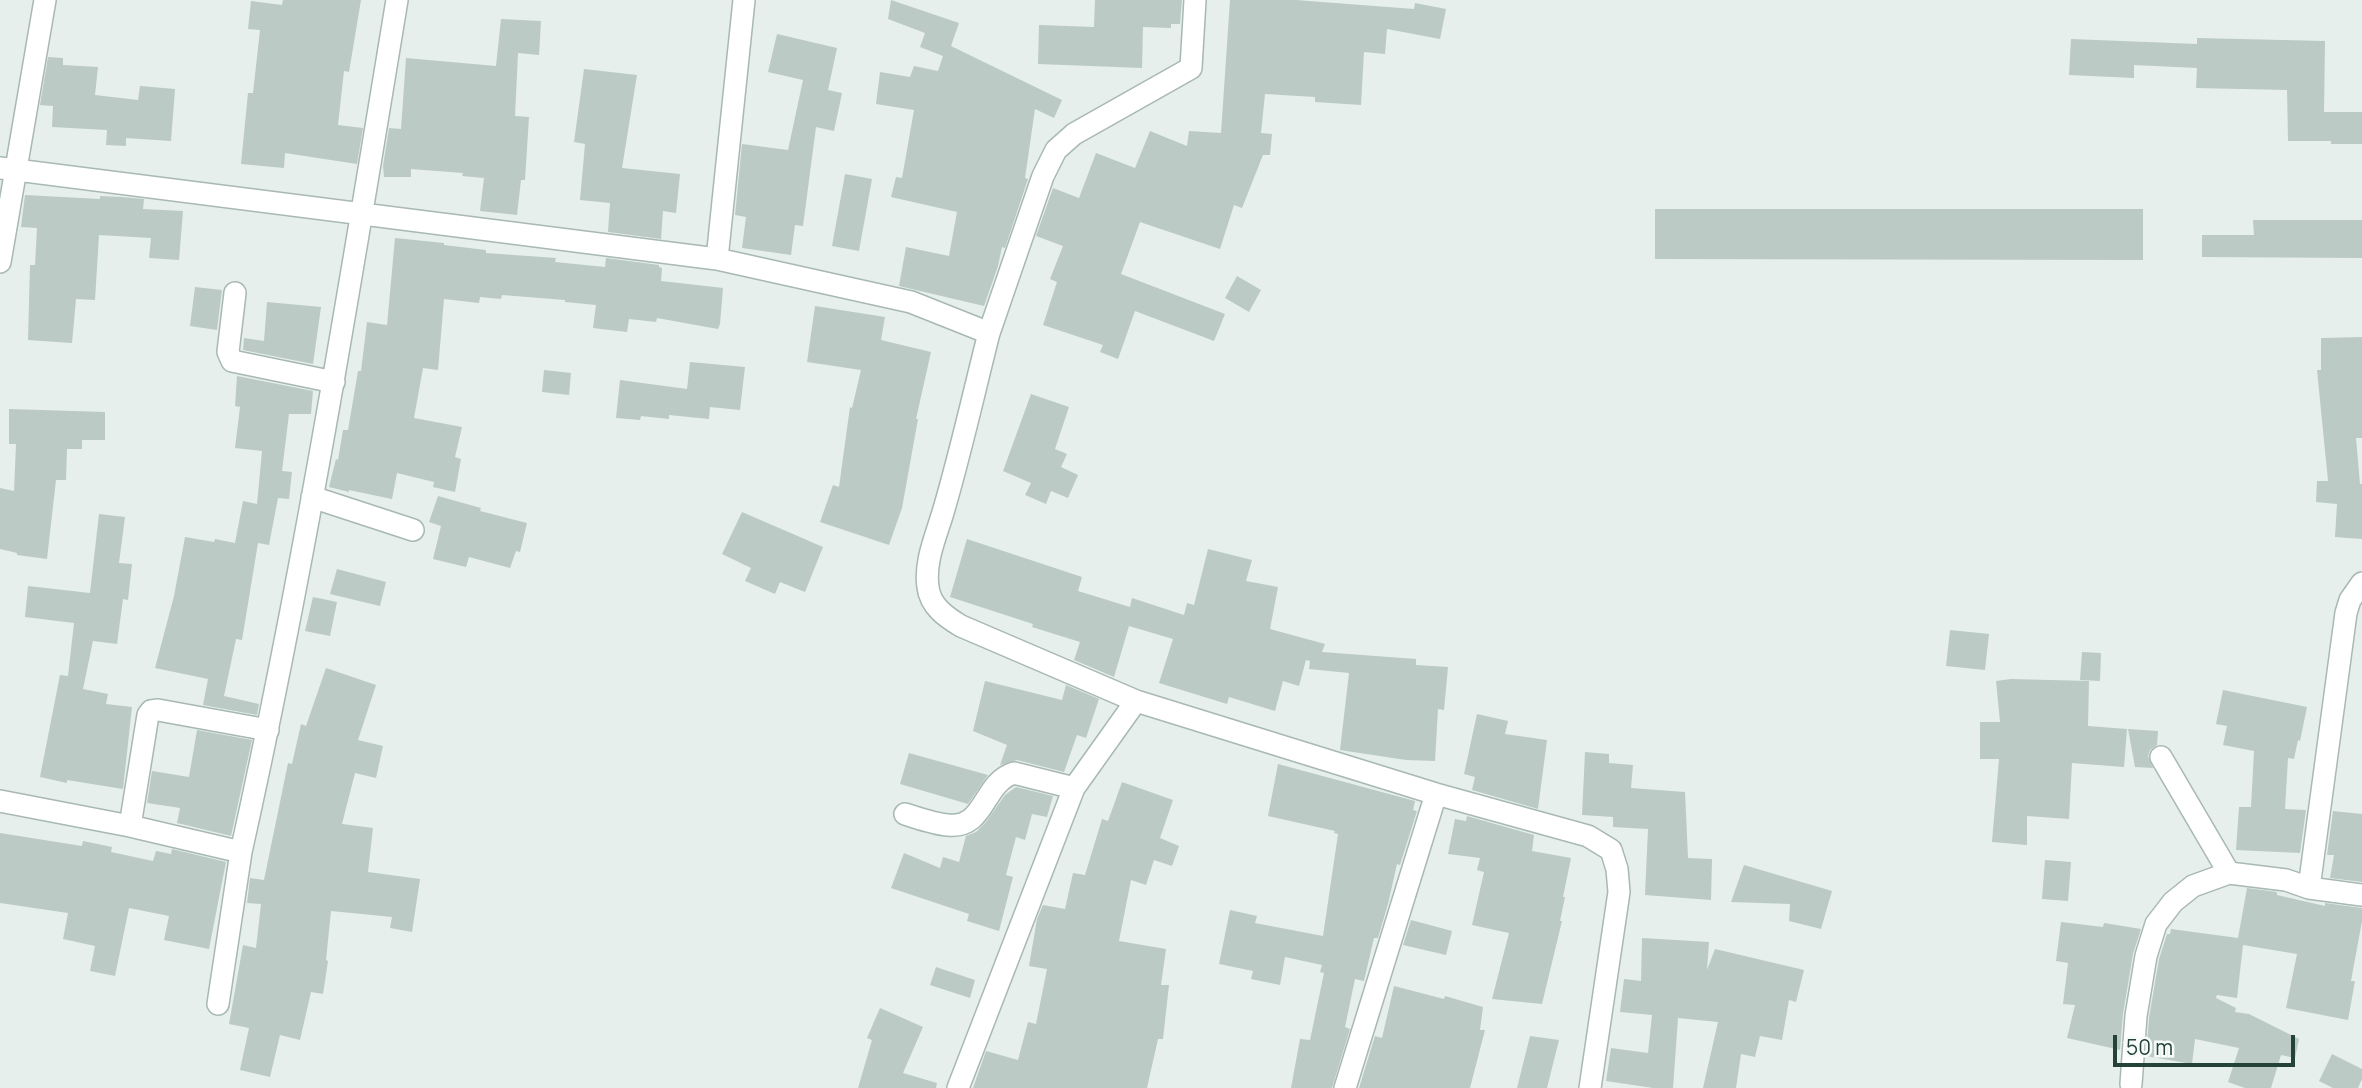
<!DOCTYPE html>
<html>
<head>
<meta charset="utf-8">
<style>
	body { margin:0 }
	#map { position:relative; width:2362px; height:1088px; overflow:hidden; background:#e6efeb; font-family:Manrope,sans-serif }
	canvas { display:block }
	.scale { position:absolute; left:2113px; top:1035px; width:182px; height:32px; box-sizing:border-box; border:4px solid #24423a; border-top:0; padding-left:9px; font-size:21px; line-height:24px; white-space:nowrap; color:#24423a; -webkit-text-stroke:5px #f7fbf9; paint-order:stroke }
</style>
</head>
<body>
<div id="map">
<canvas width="2362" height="1088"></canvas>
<div class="scale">50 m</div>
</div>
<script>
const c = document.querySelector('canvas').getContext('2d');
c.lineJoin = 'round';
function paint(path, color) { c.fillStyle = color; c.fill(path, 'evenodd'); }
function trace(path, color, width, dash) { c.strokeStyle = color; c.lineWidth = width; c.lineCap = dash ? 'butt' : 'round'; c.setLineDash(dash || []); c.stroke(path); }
paint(new Path2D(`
	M 283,0 L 361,0 L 349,72 L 344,71 L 338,125 L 363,128 L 357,164 L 285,153 L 284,168 L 241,164 L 248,93 L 253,93 L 260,30 L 248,29 L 251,1 L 282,5 Z
	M 891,0 L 959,23 L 951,46 L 1062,100 L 1054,118 L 1035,109 L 1025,178 L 1028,179 L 1005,248 L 1002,247 L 998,266 L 984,306 L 899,286 L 906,247 L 949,256 L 957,212 L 891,197 L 896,177 L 902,178 L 914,110 L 876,104 L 880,72 L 910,77 L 914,66 L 938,71 L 943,56 L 920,47 L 925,33 L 888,19 Z
	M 1095,0 L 1182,0 L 1180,24 L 1171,24 L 1171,28 L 1143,27 L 1142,68 L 1038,64 L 1039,25 L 1094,27 Z
	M 1230,0 L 1296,0 L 1414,9 L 1415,3 L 1446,9 L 1440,39 L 1387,29 L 1385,54 L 1364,52 L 1361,105 L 1315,102 L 1315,97 L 1265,94 L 1261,133 L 1272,134 L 1270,155 L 1263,155 L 1242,208 L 1234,205 L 1220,249 L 1140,222 L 1121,274 L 1225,314 L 1214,341 L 1135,311 L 1118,359 L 1100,352 L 1103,345 L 1043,325 L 1057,282 L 1050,279 L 1063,246 L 1036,236 L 1053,188 L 1079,198 L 1096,153 L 1135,168 L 1150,131 L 1187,146 L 1189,131 L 1221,133 Z
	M 501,19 L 541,21 L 539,55 L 518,53 L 515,116 L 529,117 L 525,180 L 521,180 L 517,215 L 480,211 L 484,178 L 462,176 L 463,173 L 411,169 L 411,177 L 384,177 L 383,166 L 389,128 L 401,129 L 406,58 L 496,66 Z
	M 777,34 L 837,48 L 828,90 L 842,93 L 834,131 L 816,127 L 803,226 L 795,225 L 791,255 L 742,248 L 746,217 L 735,215 L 742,144 L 788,150 L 803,80 L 768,72 Z
	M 2197,38 L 2325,41 L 2324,112 L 2362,112 L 2362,144 L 2331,144 L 2331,141 L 2288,141 L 2287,90 L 2196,88 L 2197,68 L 2134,65 L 2134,78 L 2069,75 L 2071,39 L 2197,44 Z
	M 48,57 L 63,58 L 63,65 L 98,67 L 95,95 L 138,100 L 140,86 L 175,89 L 171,141 L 126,138 L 126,146 L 106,145 L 107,130 L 52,127 L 53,106 L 40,105 Z
	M 584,69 L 637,75 L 622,168 L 680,174 L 676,213 L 663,211 L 661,239 L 608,232 L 610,203 L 580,200 L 585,144 L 574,142 Z
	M 845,174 L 872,179 L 859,251 L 832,246 Z
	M 25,195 L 100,199 L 100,196 L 122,197 L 144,199 L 143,209 L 183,211 L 179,260 L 149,258 L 151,238 L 99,235 L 95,300 L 76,299 L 72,343 L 28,340 L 30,265 L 35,265 L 37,228 L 21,227 Z
	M 1655,209 L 2143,209 L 2143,260 L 1655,259 Z
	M 2253,220 L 2362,220 L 2362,258 L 2202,257 L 2202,235 L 2254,235 Z
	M 395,238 L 444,243 L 444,245 L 486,250 L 486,253 L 556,258 L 555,262 L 605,267 L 606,258 L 659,265 L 659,267 L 662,268 L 661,281 L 723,288 L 720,324 L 718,329 L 657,318 L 656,322 L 629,319 L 627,332 L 593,328 L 596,305 L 565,302 L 565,300 L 502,295 L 501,299 L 480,297 L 479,303 L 444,299 L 438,370 L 423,368 L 414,418 L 462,427 L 455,457 L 461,459 L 455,492 L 433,487 L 434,482 L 397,473 L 392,499 L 349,490 L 349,492 L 329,487 L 336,459 L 338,460 L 343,430 L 348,430 L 358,371 L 361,371 L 367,322 L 387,325 Z
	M 1237,276 L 1261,290 L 1249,312 L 1225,298 Z
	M 195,287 L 222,290 L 217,330 L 190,326 Z
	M 267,302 L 321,307 L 313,364 L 243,350 L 244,338 L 264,341 Z
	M 815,306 L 885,317 L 881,340 L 931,352 L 916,419 L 918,419 L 902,508 L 889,545 L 820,522 L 833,485 L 839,487 L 850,407 L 852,408 L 861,370 L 807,362 Z
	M 2362,337 L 2362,438 L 2356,438 L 2360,484 L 2362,484 L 2362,539 L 2335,537 L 2337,504 L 2316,502 L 2317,481 L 2328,481 L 2317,370 L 2321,370 L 2321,338 Z
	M 690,362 L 745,367 L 740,410 L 710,407 L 709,419 L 669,415 L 669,419 L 641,416 L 640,420 L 616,418 L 620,380 L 687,389 Z
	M 544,370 L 571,373 L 569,395 L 542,392 Z
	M 237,376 L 313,391 L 311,414 L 289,414 L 282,471 L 292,472 L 289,499 L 278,498 L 269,545 L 258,543 L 242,640 L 236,639 L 224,696 L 259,704 L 257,715 L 203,705 L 208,679 L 155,668 L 174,596 L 185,537 L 214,542 L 215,539 L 235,543 L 243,501 L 257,504 L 262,451 L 235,448 L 240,407 L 235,406 Z
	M 1031,394 L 1069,407 L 1055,449 L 1067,454 L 1061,467 L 1078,475 L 1068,498 L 1051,491 L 1046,504 L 1025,495 L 1031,483 L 1003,471 Z
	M 9,409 L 105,412 L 105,440 L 82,440 L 82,449 L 67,449 L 66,480 L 56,480 L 47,559 L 17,555 L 17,553 L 0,549 L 0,488 L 14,491 L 16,444 L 9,444 Z
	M 438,496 L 481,508 L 480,511 L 527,523 L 520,552 L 516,551 L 510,568 L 469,557 L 466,567 L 433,559 L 441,526 L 429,522 Z
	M 742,512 L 823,547 L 805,592 L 780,582 L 775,594 L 745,581 L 751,568 L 722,554 Z
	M 99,514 L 125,517 L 119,563 L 132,564 L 128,600 L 123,599 L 117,644 L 93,641 L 83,689 L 108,694 L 106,704 L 132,707 L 123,789 L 67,780 L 67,783 L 40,777 L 60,675 L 68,676 L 74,623 L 25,617 L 28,586 L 90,593 Z
	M 967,539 L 1082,577 L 1078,591 L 1130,607 L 1132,598 L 1184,615 L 1187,603 L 1194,605 L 1208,549 L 1252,560 L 1246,581 L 1278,587 L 1270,629 L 1325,644 L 1322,652 L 1416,659 L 1416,665 L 1448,667 L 1444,710 L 1438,709 L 1435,761 L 1406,760 L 1340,750 L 1349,673 L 1309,669 L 1310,661 L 1306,660 L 1299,686 L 1283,681 L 1275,711 L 1229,697 L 1227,704 L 1159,683 L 1173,639 L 1129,626 L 1114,677 L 1074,660 L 1080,642 L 1032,627 L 1033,624 L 950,597 Z
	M 337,569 L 386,582 L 380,606 L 330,594 Z
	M 313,597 L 337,602 L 330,636 L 305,631 Z
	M 1950,630 L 1989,634 L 1985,670 L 1946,666 Z
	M 2082,652 L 2101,653 L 2100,681 L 2080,680 Z
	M 326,668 L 376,685 L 358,740 L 383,746 L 376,778 L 355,773 L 342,824 L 373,828 L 368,872 L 420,879 L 412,932 L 390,928 L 392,917 L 331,911 L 326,960 L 328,961 L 323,994 L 311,992 L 300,1040 L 280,1035 L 270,1077 L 240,1070 L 249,1028 L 229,1024 L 243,945 L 256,948 L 261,904 L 247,903 L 250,878 L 264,880 L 288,763 L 292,764 L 301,724 L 306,726 Z
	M 2011,679 L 2089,681 L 2088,726 L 2127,729 L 2124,767 L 2072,763 L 2069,819 L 2027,816 L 2027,845 L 1992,842 L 1999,759 L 1980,759 L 1980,722 L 2000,722 L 1996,681 Z
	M 985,681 L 1062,700 L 1066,685 L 1099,699 L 1086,738 L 1077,735 L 1064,772 L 1017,760 L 1000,765 L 1007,745 L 973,731 Z
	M 2223,690 L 2307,707 L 2300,741 L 2298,740 L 2294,759 L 2288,758 L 2285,809 L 2306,810 L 2300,853 L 2236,850 L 2239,807 L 2251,807 L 2254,751 L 2223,745 L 2227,726 L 2216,724 Z
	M 1477,714 L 1508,721 L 1505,734 L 1547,740 L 1538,809 L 1472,790 L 1475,777 L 1464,774 Z
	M 2128,729 L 2158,731 L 2157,745 L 2150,750 L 2148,756 L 2153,768 L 2135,767 Z
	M 197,730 L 252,740 L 231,836 L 177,823 L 180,808 L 147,803 L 152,771 L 189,777 Z
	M 1585,752 L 1609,754 L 1609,763 L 1633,765 L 1631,788 L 1685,792 L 1688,858 L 1712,859 L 1711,900 L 1645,895 L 1648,829 L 1613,827 L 1613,817 L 1582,815 Z
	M 909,753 L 988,775 L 968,804 L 900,784 Z
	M 1278,764 L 1415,801 L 1413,810 L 1417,811 L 1400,865 L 1397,864 L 1388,904 L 1378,938 L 1374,938 L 1364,981 L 1355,979 L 1345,1027 L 1350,1029 L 1332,1088 L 1291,1088 L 1300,1039 L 1310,1040 L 1324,973 L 1320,972 L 1322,965 L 1285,957 L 1280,985 L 1251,979 L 1253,971 L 1219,964 L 1230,910 L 1257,916 L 1255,923 L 1323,936 L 1338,834 L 1334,833 L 1335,831 L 1268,816 Z
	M 1122,782 L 1173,800 L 1160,838 L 1179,846 L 1172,866 L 1154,860 L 1146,885 L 1131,880 L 1119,941 L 1166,949 L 1161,985 L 1169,985 L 1163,1039 L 1158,1039 L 1147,1088 L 973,1088 L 986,1051 L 1018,1060 L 1028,1022 L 1036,1024 L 1047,969 L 1029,966 L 1037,919 L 1043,905 L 1065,909 L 1073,873 L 1085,875 L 1102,819 L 1108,821 Z
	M 1016,787 L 1053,796 L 1047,817 L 1032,814 L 1025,840 L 1016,837 L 1006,875 L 1013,877 L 999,931 L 967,921 L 969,914 L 891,888 L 904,853 L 940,868 L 943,857 L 959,862 L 966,836 L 976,832 L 986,822 L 1005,795 Z
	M 2333,811 L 2362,814 L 2362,882 L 2330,878 L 2334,855 L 2327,855 Z
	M 1467,816 L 1534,835 L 1532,851 L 1571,858 L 1563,897 L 1565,897 L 1560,921 L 1562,921 L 1542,1004 L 1492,999 L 1509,933 L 1472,925 L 1484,872 L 1477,870 L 1480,858 L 1448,854 L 1455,819 L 1466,821 Z
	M 0,833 L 82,846 L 83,841 L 112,847 L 111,852 L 153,861 L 156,851 L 171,854 L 172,849 L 226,862 L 209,949 L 164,940 L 169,916 L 129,908 L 115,976 L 90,971 L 95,946 L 63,939 L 68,913 L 0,903 Z
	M 2045,860 L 2071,862 L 2068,901 L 2042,899 Z
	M 1744,865 L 1832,891 L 1821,929 L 1789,921 L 1790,904 L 1731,902 Z
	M 2247,888 L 2277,892 L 2277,895 L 2325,906 L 2325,903 L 2362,908 L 2362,921 L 2351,981 L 2355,981 L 2348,1020 L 2286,1008 L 2297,954 L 2243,945 L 2237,998 L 2217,995 L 2216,998 L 2236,1008 L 2235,1012 L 2249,1014 L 2299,1039 L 2295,1058 L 2281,1055 L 2271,1088 L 2245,1088 L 2228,1082 L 2239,1048 L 2195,1039 L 2192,1064 L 2146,1056 L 2149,1018 L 2159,959 L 2167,934 L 2170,934 L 2171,929 L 2238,938 Z
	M 1411,920 L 1452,931 L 1446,955 L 1403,945 Z
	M 2061,922 L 2103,927 L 2104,923 L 2141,929 L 2133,954 L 2123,1014 L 2120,1050 L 2067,1038 L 2075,1005 L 2063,1004 L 2068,963 L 2056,961 Z
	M 1642,938 L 1709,942 L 1707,970 L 1715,949 L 1804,970 L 1796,1002 L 1789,1000 L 1782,1040 L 1760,1036 L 1755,1057 L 1741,1054 L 1736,1088 L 1703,1088 L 1718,1022 L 1678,1018 L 1673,1088 L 1653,1088 L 1606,1081 L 1611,1048 L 1648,1053 L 1652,1015 L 1620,1012 L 1624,979 L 1641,981 Z
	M 936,967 L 975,980 L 970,998 L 930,985 Z
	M 1394,986 L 1444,999 L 1445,996 L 1483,1007 L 1480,1030 L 1485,1030 L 1470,1088 L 1359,1088 L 1375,1036 L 1382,1038 Z
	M 880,1008 L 923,1027 L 903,1073 L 937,1083 L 936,1088 L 858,1088 L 872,1040 L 867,1038 Z
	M 1530,1036 L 1559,1040 L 1547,1088 L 1517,1088 Z
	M 2332,1054 L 2362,1069 L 2362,1079 L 2358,1088 L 2333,1088 L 2319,1081 Z`), '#bbcac4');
const minor = new Path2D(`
	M 0,168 L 717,259 L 911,302 L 989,333 C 974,392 961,451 944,509 C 937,534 924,561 928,587 C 930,606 946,617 961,626 L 1136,701 L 1436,794 L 1588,836 L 1611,850 L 1617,869 L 1619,892 L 1590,1088
	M 717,259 L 744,0
	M 0,262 L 45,0
	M 235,293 L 228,352 L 232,361 L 334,382
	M 989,333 L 1043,176 L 1056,150 L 1074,134 L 1191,68 L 1195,0
	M 312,497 L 413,530
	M 2161,757 L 2229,873
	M 0,801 L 130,826 L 241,852 C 304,570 350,285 397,0
	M 905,814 C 918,818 934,824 948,825 C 986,829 982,783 1014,773 L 1074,788
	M 130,826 L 148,715 L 151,711 L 158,710 L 268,730
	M 2309,888 L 2346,613 L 2350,600 L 2362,583
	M 218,1004 L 241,852
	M 2131,1084 L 2136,1016 L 2146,956 L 2156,924 L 2173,902 L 2193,886 L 2229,873 L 2286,880 L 2309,888 L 2362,895
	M 958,1088 L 1074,788 L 1136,701
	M 1345,1088 L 1436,794`);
trace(minor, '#a8b8b2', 24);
trace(minor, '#fff', 21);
</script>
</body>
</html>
